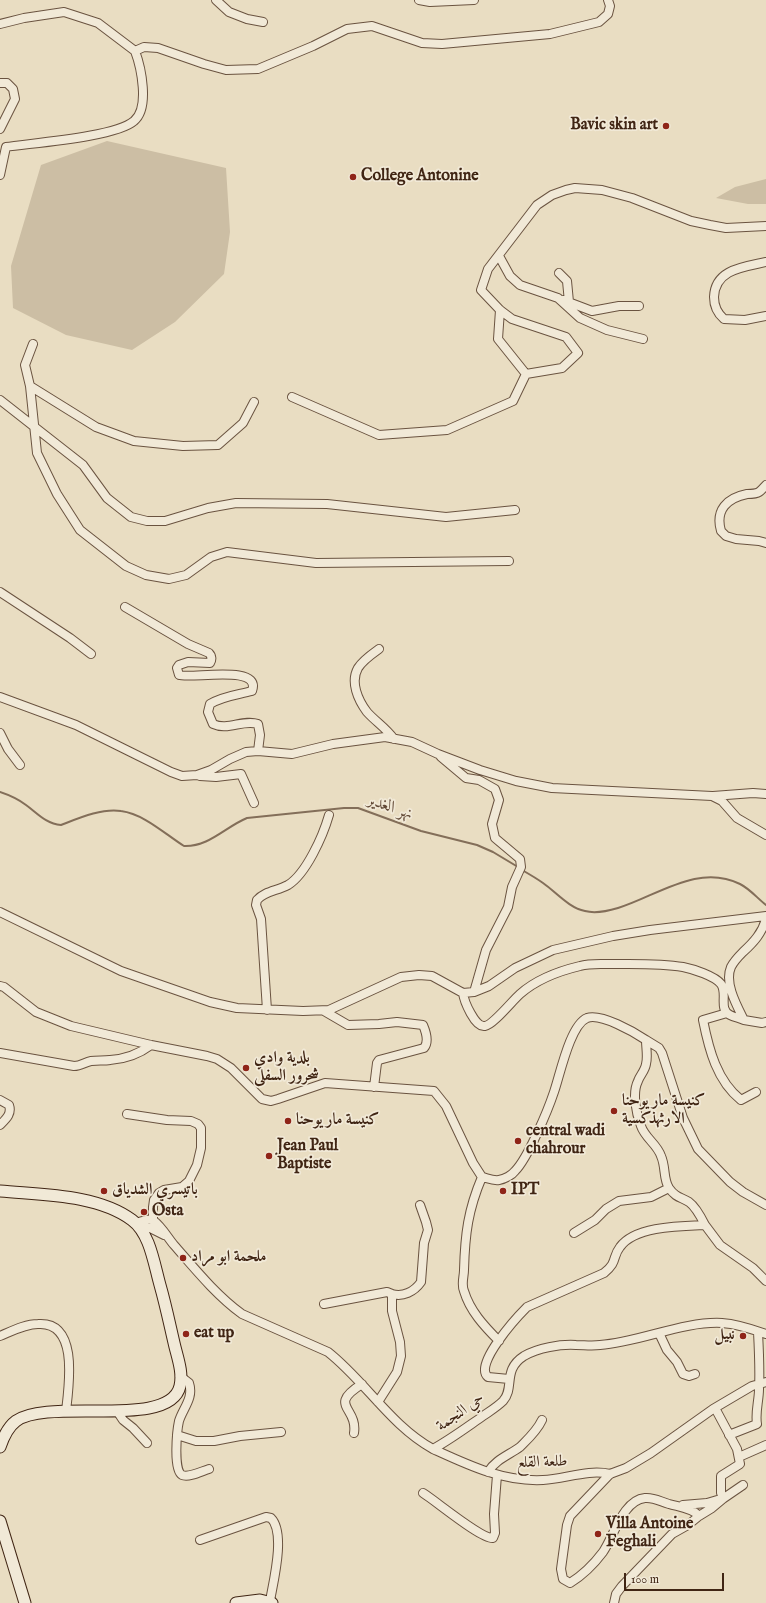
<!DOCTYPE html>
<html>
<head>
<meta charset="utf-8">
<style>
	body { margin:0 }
	#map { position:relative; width:766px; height:1603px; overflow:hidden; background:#e9ddc2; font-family:"IM FELL English",serif }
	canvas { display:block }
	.scale { position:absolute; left:624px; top:1573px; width:100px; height:18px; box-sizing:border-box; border:2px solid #402514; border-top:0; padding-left:5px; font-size:12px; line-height:14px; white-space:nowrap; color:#402514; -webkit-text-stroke:3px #f1e9d7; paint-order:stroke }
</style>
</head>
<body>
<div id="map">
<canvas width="766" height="1603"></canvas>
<div class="scale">100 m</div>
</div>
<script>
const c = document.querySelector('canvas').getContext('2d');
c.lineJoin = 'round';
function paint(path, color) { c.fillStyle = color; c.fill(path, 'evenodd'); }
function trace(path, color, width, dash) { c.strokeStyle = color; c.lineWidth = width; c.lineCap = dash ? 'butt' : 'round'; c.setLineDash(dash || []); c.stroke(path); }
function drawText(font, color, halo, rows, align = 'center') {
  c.font = font + ' "IM FELL English",Amiri,serif'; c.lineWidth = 3.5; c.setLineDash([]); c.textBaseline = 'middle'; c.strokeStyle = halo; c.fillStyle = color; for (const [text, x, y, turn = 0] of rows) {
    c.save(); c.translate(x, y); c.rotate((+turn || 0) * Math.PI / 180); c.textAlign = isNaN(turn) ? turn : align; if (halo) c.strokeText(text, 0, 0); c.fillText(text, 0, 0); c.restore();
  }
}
paint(new Path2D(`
	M 107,141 L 226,168 L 230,232 L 224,274 L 175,322 L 132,350 L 66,335 L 13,308 L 11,266 L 41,165 Z
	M 766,179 L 766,204 L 748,204 L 716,198 L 735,187 Z`), '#ccbea4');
trace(new Path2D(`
	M 0,792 C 9,795 18,799 26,805 C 37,813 46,824 61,825 C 79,818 102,808 121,811 C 144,814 165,834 184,846 C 209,847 225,827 247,818 L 344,808 L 358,808 L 421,831 L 477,845 L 493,852 L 518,867
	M 522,870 C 529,874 536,878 543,883 C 556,892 569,908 585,911 C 596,914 608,911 618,908 C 657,896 698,863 740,884 C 750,889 757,898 766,905`), '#836e59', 2);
const street = new Path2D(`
	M 216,0 L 229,12 L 247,19 L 263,22
	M 419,0 L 430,2 L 474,0
	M 0,24 L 24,18 L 64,12 L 98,23 L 135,51 L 144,47 L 158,48 L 204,64 L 226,70 L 258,69 L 313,46 L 347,29 L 372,26 L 422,43 L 442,44 L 550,34 L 599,22 L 608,14 L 610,6 L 608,0
	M 0,83 L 7,83 L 13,89 L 15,99 L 0,129
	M 0,175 L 6,147 C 32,143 116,137 134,121 C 150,108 141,67 135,51
	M 499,256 L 510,276 L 520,285 L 558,298 L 580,318 L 607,330 L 643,339
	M 766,262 C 744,267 715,269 714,297 C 714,306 717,313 724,319 L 745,320 L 766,316
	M 559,273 L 567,281 L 569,302
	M 563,300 L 592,311 L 619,306 L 639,306
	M 500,310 L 498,339 L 526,374 L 562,368 L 578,353 L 566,337 L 512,319 L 500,310 L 481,290 L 488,269 L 537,205 L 552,195 L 566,190 L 575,188 L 602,190 L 632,198 L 691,221 L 710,225 L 726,228 L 766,226
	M 30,386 L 25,365 L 33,344
	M 292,397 L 379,435 L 447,430 L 513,401 L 526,374
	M 0,400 L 83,465 L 107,498 L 131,517 L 147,521 L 165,521 L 208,508 L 236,503 L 327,504 L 446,517 L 515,510
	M 254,402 L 243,423 L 218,445 L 183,446 L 134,441 L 96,427 L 30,386 L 37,453 L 57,494 L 80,530 L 126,566 L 146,575 L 169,579 L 186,575 L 211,557 L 227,552 L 316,563 L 509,561
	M 766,485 C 764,487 762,490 759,492 C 756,494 751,494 747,494 C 727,498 715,510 721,531 L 726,536 L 736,539 L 759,541 L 766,543
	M 0,592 L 70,638 L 91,654
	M 125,607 L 188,644 L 209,653 C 212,656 212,660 210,663 L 188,662 L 179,665 L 177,668 L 179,675 C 192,679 262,664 252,691 C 237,695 223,696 210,704 L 208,712 L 213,724 C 228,731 243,719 258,724 L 260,735 L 258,751
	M 379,649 C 372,654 363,660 358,668 C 350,682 358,700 367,712 C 376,722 385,727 394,739
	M 0,697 L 76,725 L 171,772 L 182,776 L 197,775 L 211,770 L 230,759 L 246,752 L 258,751 L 292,754 L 333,744 L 385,737 L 412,742 L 438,754 L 480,770 L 516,781 L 552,788 L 712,796 L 722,801 L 737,818 L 766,835
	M 0,733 L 8,749 L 20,765
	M 441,757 L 466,778 L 479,780 L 495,789 L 499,800 L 492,824 L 495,838 L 520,859 L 521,867 L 512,887 L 508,907 L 486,950 L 474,992
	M 200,776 L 216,777 L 241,774 L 254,803
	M 713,796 L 753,793 L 766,794
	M 0,912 L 121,971 L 210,1002 L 237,1008 L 303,1011 L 329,1010 L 401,977 L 419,975 L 432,976 L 463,993 L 474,992 L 489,986 L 515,968 L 553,950 L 613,936 L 650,930 L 766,916
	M 766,919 C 762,933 754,942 743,952 C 739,956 734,961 731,967 C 724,983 737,1006 744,1020 L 762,1023 L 766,1022
	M 0,986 L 4,987 L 36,1012 L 71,1026 L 151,1045 L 207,1056 L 217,1059 L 231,1068 L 262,1099 L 271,1101 L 278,1099 L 325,1083 L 434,1091 L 446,1106 L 473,1163 L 482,1177 C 487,1178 493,1181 499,1180 C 505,1179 512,1175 515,1171 C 528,1158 548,1110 554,1092 C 560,1075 570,1025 587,1018 C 601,1013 634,1032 646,1040 C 646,1048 648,1057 646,1064 C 645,1071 640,1075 638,1081 C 632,1093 636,1113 641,1126 C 645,1138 657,1144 661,1156 C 666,1167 663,1179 669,1188 C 676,1198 681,1197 689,1202 C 696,1207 701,1217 705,1225 C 681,1226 635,1226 620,1247 C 612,1257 618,1262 604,1273 L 527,1307 C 517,1317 473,1365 488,1377 L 509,1379
	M 463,993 C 464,1001 475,1028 485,1026 C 493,1025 513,1000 520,994 C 537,979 559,971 580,966 C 590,963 601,964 610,964 C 634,964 660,963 683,967 C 693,969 715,976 721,984 C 728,993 718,1009 730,1015 C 734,1017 739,1018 744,1020
	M 267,1010 L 261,919 L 256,905 L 257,900 C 265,891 277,891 288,885 C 306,874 323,836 329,815
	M 324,1011 L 348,1025 L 379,1024 L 397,1022 L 423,1025 C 426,1032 429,1042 424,1048 L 379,1060 L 377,1063 L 374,1087
	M 727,1013 L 703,1020 C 709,1050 717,1081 741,1100 L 756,1092
	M 646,1040 L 659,1048 L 662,1053 L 683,1118 L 698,1149 L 730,1182 L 743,1192 L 766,1205
	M 0,1053 L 74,1066 C 81,1066 85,1062 91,1061 C 97,1060 104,1061 110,1060 C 125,1059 139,1054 151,1045
	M 0,1100 L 9,1105 C 12,1114 6,1119 0,1125
	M 127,1114 L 167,1120 L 191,1121 L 198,1124 L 201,1128 L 201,1148 L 197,1165 L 189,1181 L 182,1187 L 164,1190 L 159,1193 L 154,1200 L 153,1207 L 153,1221
	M 482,1177 C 468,1210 465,1234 464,1270 C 464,1277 461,1284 464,1291 C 470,1311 484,1326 499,1341
	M 136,1223 C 142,1221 149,1218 154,1221 C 162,1227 168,1238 174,1245 C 195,1269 216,1295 242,1314 L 328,1352 C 365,1381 391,1426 433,1449 C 451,1439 467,1427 483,1416 C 490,1411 497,1407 503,1401 C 515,1388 502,1370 524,1356 C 538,1348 560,1344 576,1345 C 584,1345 592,1346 600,1345 C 640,1342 683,1321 722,1323 C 737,1324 752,1329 766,1334
	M 705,1225 L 720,1245 L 753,1268 L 766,1281
	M 141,1228 L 150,1228 L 164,1235
	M 574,1233 L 595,1220 L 606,1209 L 619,1201 L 651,1197 L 669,1188
	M 392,1294 C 403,1297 414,1292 421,1282 L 424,1243 L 428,1230 L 426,1222 L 420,1205
	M 324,1304 L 387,1292 L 392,1294 L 392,1311 L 400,1342 L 401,1356 L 397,1372 L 378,1402
	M 659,1333 L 667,1350 L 677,1362 L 683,1374 L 689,1376 L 695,1374
	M 0,1336 C 12,1331 25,1324 38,1324 C 79,1321 69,1385 66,1411
	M 180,1376 L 189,1383 C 194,1398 183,1408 179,1421 C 177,1430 173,1470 182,1475 C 189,1478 202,1471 209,1469
	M 117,1411 L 123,1420 L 133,1428 L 147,1443
	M 354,1433 C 358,1407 327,1406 362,1384
	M 177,1435 L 196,1441 L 214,1441 L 240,1436 L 281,1432
	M 729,1435 L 757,1424 C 755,1412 759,1401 759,1389 C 760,1370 759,1351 758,1332
	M 433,1449 C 468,1465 503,1482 543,1480 C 565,1479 588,1469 610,1474
	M 739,1457 L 766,1445
	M 488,1472 C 495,1460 509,1455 520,1447 C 528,1439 537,1431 542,1420
	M 423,1493 C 436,1501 481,1539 493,1538 L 495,1533 L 494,1514 L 497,1475
	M 683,1505 L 707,1503 L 724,1498 L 743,1485
	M 699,1516 L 712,1508 L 724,1498 L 721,1493 L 721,1476 L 740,1464 L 737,1449 L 715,1408
	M 200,1540 L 266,1517 L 271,1518 C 286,1533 273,1583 270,1601
	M 614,1603 L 616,1594 L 622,1586 L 672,1534 L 688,1525 L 699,1516 C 692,1508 679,1507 669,1504 C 661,1502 654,1497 645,1498 C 623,1500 614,1536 603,1552 C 594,1564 583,1575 570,1583 L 563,1579 L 561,1569 L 567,1525 L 570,1516 L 610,1474 L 626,1468 L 651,1453 L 713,1409 L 752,1386 L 766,1382`);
const secondary = new Path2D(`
	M 0,1191 C 41,1195 97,1194 132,1220 C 150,1233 154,1264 160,1285 C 166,1306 170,1326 175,1347 C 178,1359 183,1373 180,1386 C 170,1430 49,1397 16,1421 C 8,1427 3,1438 0,1447
	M 0,1521 L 25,1603
	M 236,1603 L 260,1600 L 272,1603`);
trace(street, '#6a5340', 10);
trace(secondary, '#402514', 13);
trace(street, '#f1e9d7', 8);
trace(secondary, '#f1e9d7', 11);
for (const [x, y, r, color] of [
	[666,126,4,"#8f2418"],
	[353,177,4,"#8f2418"],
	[246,1068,4,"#8f2418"],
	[614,1111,4,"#8f2418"],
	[288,1121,4,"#8f2418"],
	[518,1141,4,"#8f2418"],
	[269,1156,4,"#8f2418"],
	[104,1191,4,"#8f2418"],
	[503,1191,4,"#8f2418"],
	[144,1212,4,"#8f2418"],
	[183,1258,4,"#8f2418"],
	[186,1334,4,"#8f2418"],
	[743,1336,4,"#8f2418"],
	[598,1534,4,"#8f2418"]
]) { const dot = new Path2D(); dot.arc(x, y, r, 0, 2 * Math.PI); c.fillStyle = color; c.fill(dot); trace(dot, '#f1e9d7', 1.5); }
drawText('bold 16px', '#402514', '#f1e9d7', [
	["Bavic skin art",658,126,"right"],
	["College Antonine",361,177],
	["بلدية وادي",254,1059],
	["شحرور السفلى",254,1077],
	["كنيسة مار يوحنا",622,1102],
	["الارثهذكسية",622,1120],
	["كنيسة مار يوحنا",296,1121],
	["central wadi",526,1132],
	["chahrour",526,1150],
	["Jean Paul",277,1147],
	["Baptiste",277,1165],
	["باتيسري الشدياق",112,1191],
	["IPT",511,1191],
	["Osta",152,1212],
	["ملحمة ابو مراد",191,1258],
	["eat up",194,1334],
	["نبيل",735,1336,"right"],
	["Villa Antoine",606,1525],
	["Feghali",606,1543]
], 'left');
drawText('16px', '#402514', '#f1e9d7', [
	["حي النجمة",461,1413,-35],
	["طلعة القلع",542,1463,-2]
]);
drawText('italic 17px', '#624936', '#f1e9d7', [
	["نهر الغدير",390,808,19]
]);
</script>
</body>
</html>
